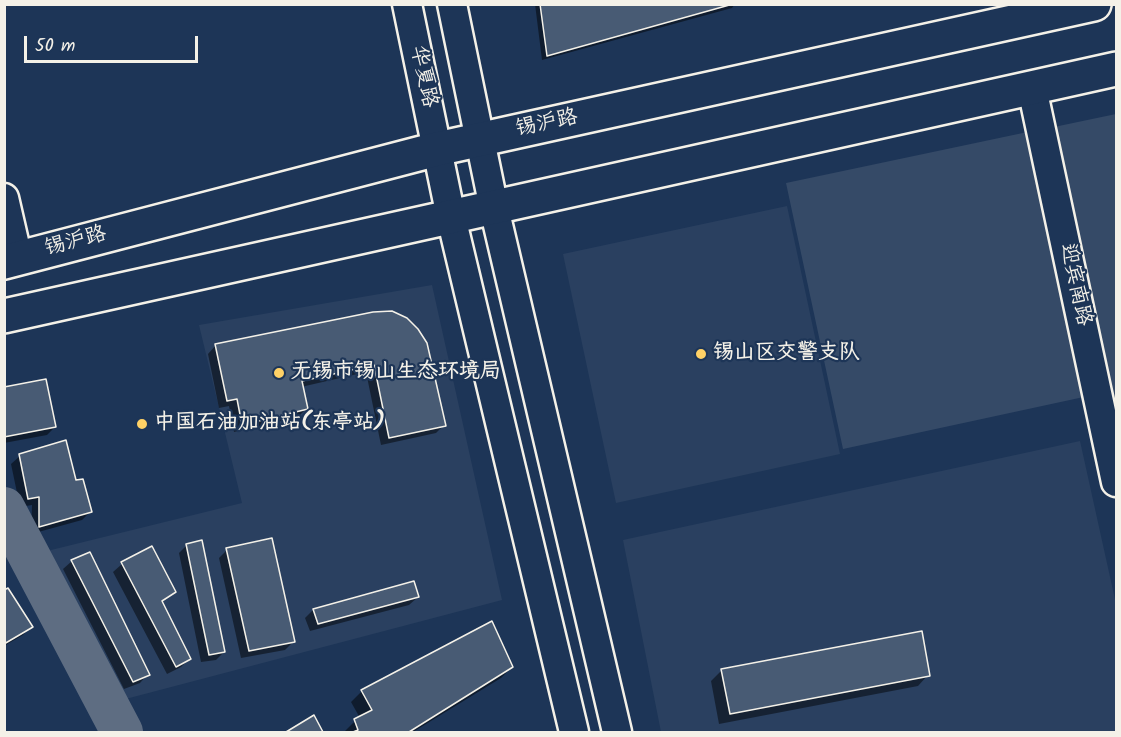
<!DOCTYPE html>
<html>
<head>
<meta charset="utf-8">
<style>
	body { margin:0 }
	#map { position:relative; width:1121px; height:737px; overflow:hidden; background:#1d3557; font-family:Kalam,sans-serif }
	canvas { display:block }
	.frame { position:absolute; inset:0; border:6px solid #f4f1e8; pointer-events:none }
	.scale { position:absolute; left:24px; top:36px; width:174px; height:27px; box-sizing:border-box; border:3px solid #f4f1e8; border-top:0; padding-left:8px; font-size:18px; line-height:21px; white-space:nowrap; color:#f4f1e8; -webkit-text-stroke:4px #1d3557; paint-order:stroke }
</style>
</head>
<body>
<div id="map">
<canvas width="1121" height="737"></canvas>
<div class="frame"></div>
<div class="scale">50 m</div>
</div>
<script>
const c = document.querySelector('canvas').getContext('2d');
c.lineJoin = 'round';
function paint(path, color) { c.fillStyle = color; c.fill(path, 'evenodd'); }
function trace(path, color, width, dash) { c.strokeStyle = color; c.lineWidth = width; c.lineCap = dash ? 'butt' : 'round'; c.setLineDash(dash || []); c.stroke(path); }
function drawText(font, color, halo, rows, align = 'center') {
  c.font = font + ' Kalam,"LXGW WenKai TC",sans-serif'; c.lineWidth = 4.5; c.setLineDash([]); c.textBaseline = 'middle'; c.strokeStyle = halo; c.fillStyle = color; for (const [text, x, y, turn = 0] of rows) {
    c.save(); c.translate(x, y); c.rotate((+turn || 0) * Math.PI / 180); c.textAlign = isNaN(turn) ? turn : align; if (halo) c.strokeText(text, 0, 0); c.fillText(text, 0, 0); c.restore();
  }
}
paint(new Path2D(`
	M 787,206 L 840,454 L 616,503 L 563,254 Z
	M 432,285 L 502,600 L 118,701 L 47,551 L 242,503 L 199,325 Z
	M 1080,441 L 1116,604 L 1116,732 L 661,732 L 623,540 Z`), '#2a4060');
paint(new Path2D(`
	M 1116,114 L 1116,422 L 1054,127 Z
	M 1037,130 L 1093,395 L 843,449 L 786,183 Z`), '#354a67');
paint(new Path2D(`
	M 535,4 L 735,4 L 732,8 L 542,60 Z
	M 392,313 L 444,425 L 436,433 L 381,445 L 366,372 L 301,387 L 306,409 L 298,417 L 234,432 L 229,406 L 219,408 L 208,354 L 216,345 Z
	M 4,389 L 55,427 L 47,435 L 4,443 Z
	M 20,456 L 74,481 L 91,511 L 82,520 L 31,534 L 32,505 L 20,507 L 11,464 Z
	M 187,545 L 224,652 L 216,660 L 201,662 L 179,553 Z
	M 151,548 L 174,592 L 161,603 L 189,659 L 181,667 L 167,674 L 113,572 L 122,564 Z
	M 227,550 L 293,642 L 285,650 L 241,658 L 219,558 Z
	M 72,561 L 148,674 L 140,683 L 124,689 L 63,569 Z
	M 413,583 L 418,597 L 409,605 L 310,631 L 305,618 L 313,610 Z
	M 4,592 L 31,626 L 23,635 L 4,646 Z
	M 512,667 L 501,678 L 413,732 L 344,732 L 355,721 L 360,718 L 351,702 L 362,691 Z
	M 722,670 L 928,675 L 918,686 L 719,724 L 711,681 Z`), '#0007');
trace(new Path2D(`
	M 4,508 L 122,732`), '#5e6d82', 42);
const building = new Path2D(`
	M 540,4 L 733,4 L 547,56 Z
	M 392,311 L 407,318 L 418,329 L 427,343 L 446,426 L 389,438 L 374,365 L 302,381 L 308,409 L 242,425 L 237,399 L 227,401 L 215,344 L 373,312 Z
	M 46,379 L 56,427 L 4,437 L 4,387 Z
	M 66,440 L 76,480 L 83,479 L 92,512 L 39,527 L 39,497 L 28,499 L 19,454 Z
	M 272,538 L 295,642 L 249,651 L 226,548 Z
	M 202,540 L 225,652 L 209,655 L 186,544 Z
	M 152,546 L 176,592 L 162,601 L 191,659 L 176,667 L 121,562 Z
	M 90,552 L 150,675 L 133,682 L 71,560 Z
	M 414,581 L 419,597 L 318,624 L 313,609 Z
	M 8,588 L 33,627 L 4,644 L 4,590 Z
	M 492,621 L 513,667 L 409,732 L 353,732 L 358,730 L 354,719 L 372,710 L 361,690 Z
	M 922,631 L 930,676 L 730,714 L 721,669 Z
	M 314,715 L 323,732 L 286,732 Z`);
paint(building, '#485b74');
trace(building, '#f4f1e8', 1.5);
const minor = new Path2D(`
	M 407,4 L 451,217 L 574,732
	M 452,4 L 494,208 L 617,732
	M 1032,88 L 1116,482
	M 4,198 L 18,259`);
const major = new Path2D(`
	M 4,262 L 437,149 L 1094,4
	M 4,316 L 1116,69`);
trace(minor, '#f4f1e8', 33);
trace(major, '#f4f1e8', 38);
trace(minor, '#1d3557', 28);
trace(major, '#1d3557', 33);
for (const [x, y, r, color] of [
	[701,354,6,"#ffd166"],
	[279,373,6,"#ffd166"],
	[142,424,6,"#ffd166"]
]) { const dot = new Path2D(); dot.arc(x, y, r, 0, 2 * Math.PI); c.fillStyle = color; c.fill(dot); trace(dot, '#1d3557', 2); }
drawText('21px', '#f4f1e8', '#1d3557', [
	["华夏路",422,77,78],
	["锡沪路",547,125,-12],
	["锡沪路",76,243,-15],
	["迎宾南路",1074,285,78]
]);
drawText('bold 21px', '#f4f1e8', '#1d3557', [
	["锡山区交警支队",713,354],
	["无锡市锡山生态环境局",291,373],
	["中国石油加油站(东亭站)",154,424]
], 'left');
</script>
</body>
</html>
